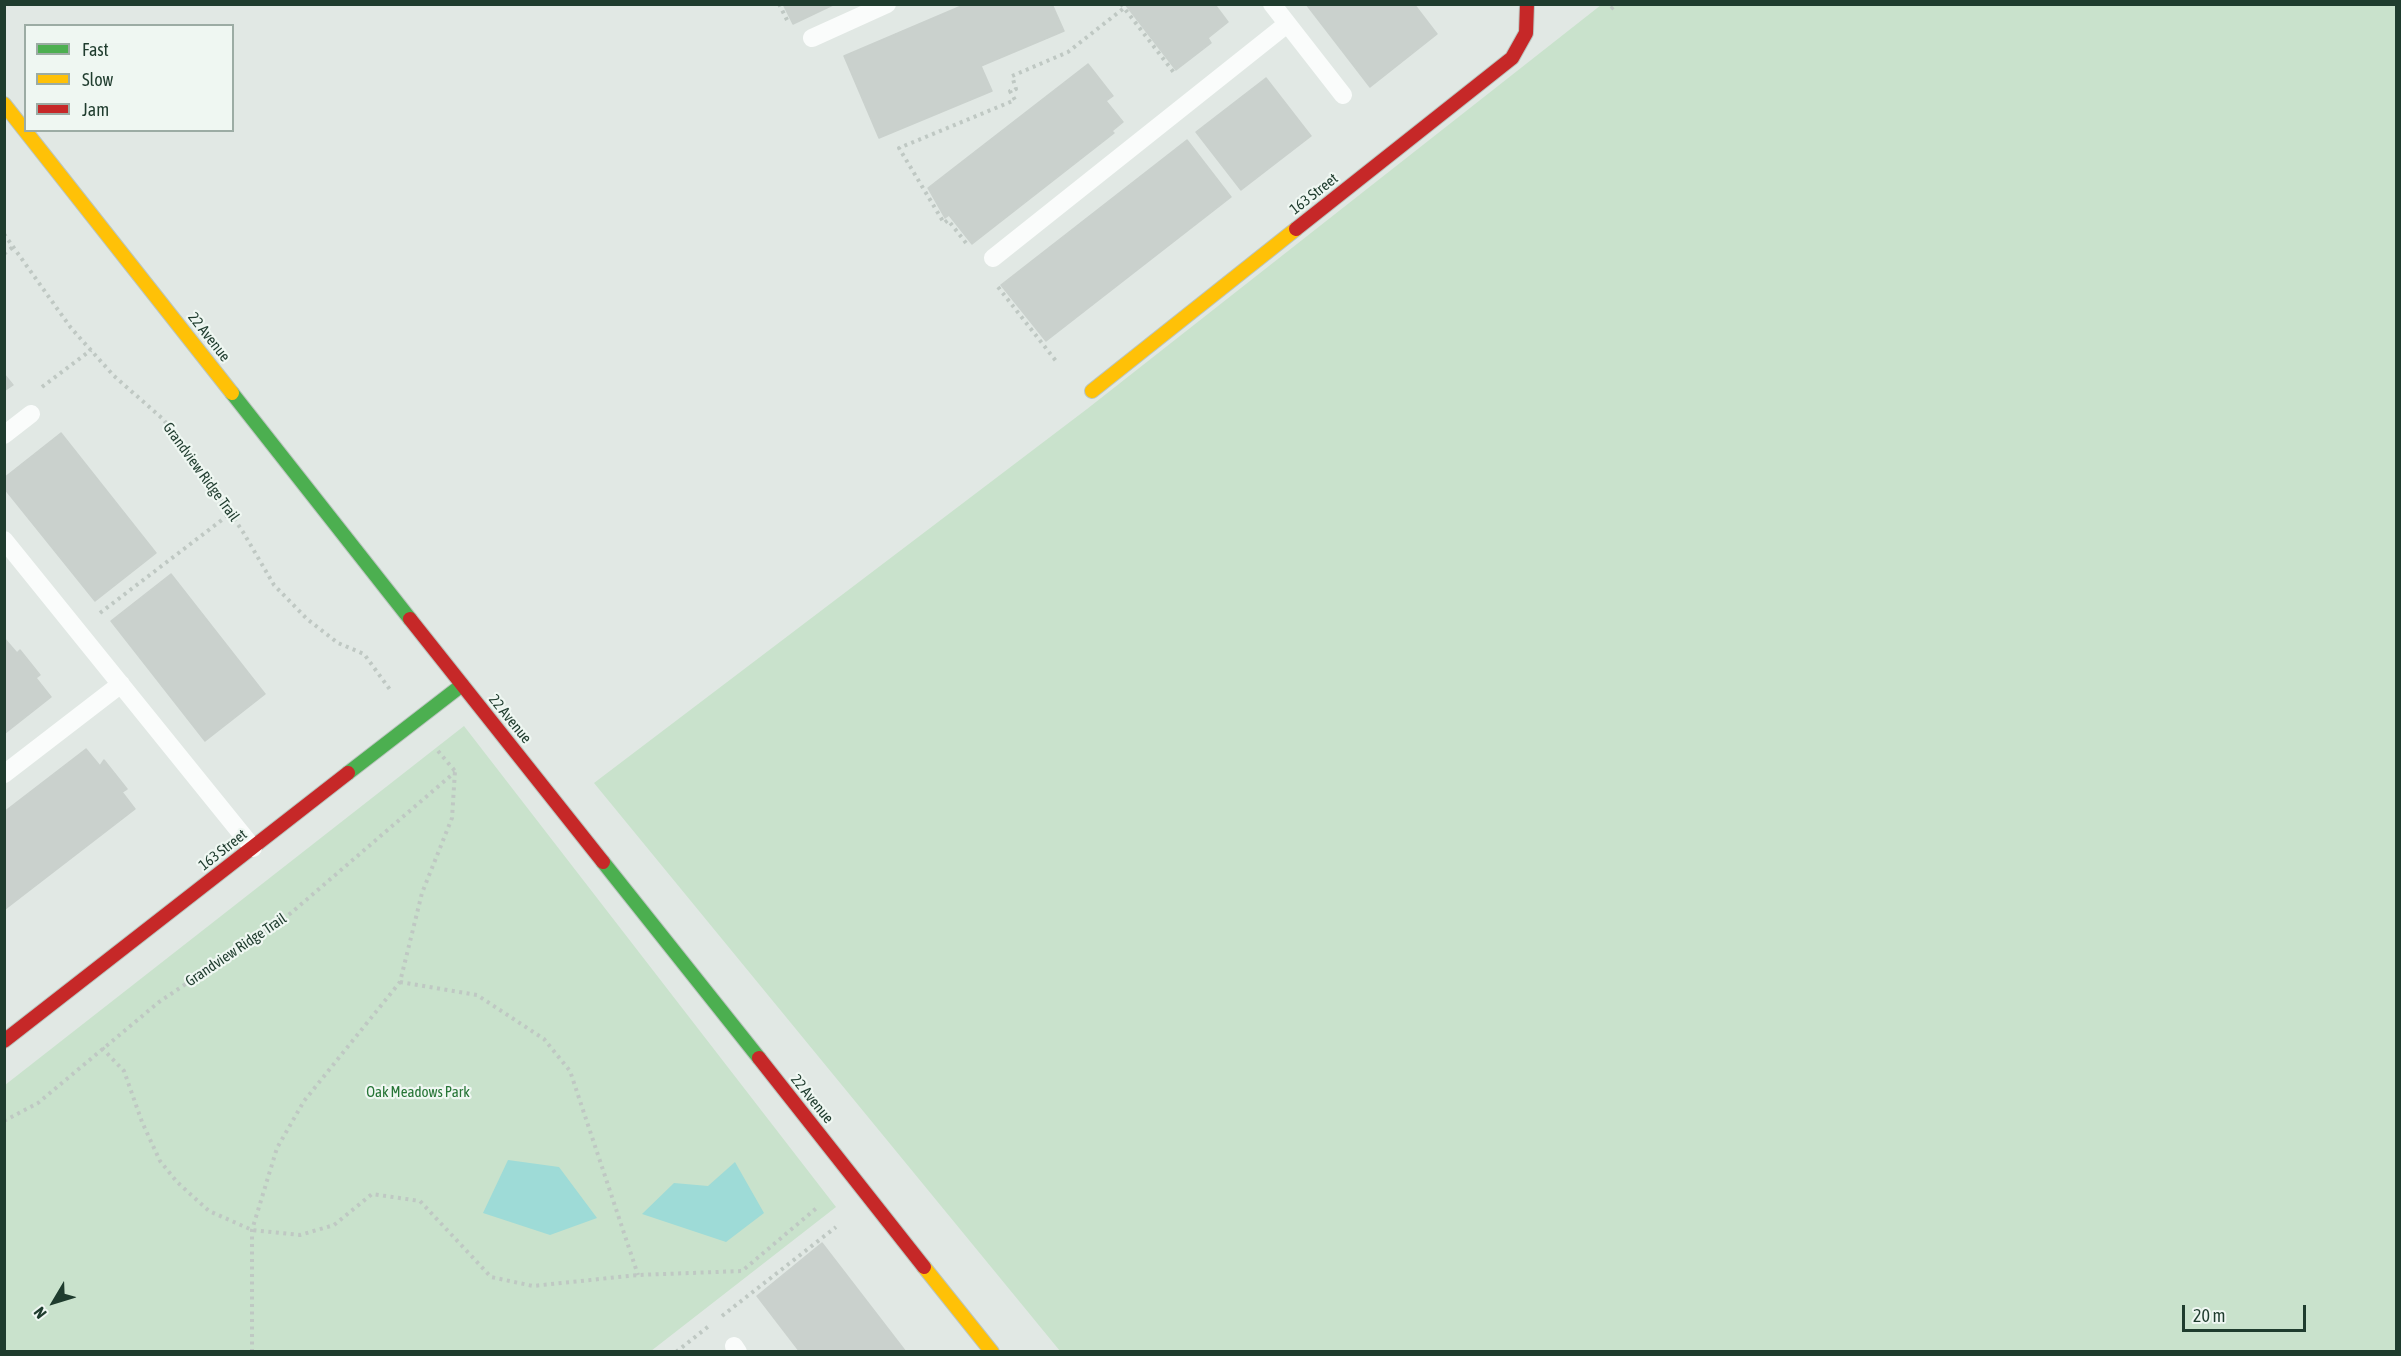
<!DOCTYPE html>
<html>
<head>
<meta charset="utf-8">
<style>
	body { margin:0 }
	#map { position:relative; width:2401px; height:1356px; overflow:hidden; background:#e1e8e4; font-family:"Asap Condensed",sans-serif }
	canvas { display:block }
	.frame { position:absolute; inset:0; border:6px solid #1f3c2e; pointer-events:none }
	.legend { position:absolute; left:24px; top:24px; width:210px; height:108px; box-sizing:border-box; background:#eff7f2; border:2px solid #9caca4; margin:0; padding:8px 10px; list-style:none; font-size:18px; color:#1f3c2e }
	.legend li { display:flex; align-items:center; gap:12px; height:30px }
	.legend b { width:30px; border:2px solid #9caca4 }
	.north { position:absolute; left:24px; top:1272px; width:60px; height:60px; -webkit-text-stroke:4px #eff7f2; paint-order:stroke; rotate:232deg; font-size:16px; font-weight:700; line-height:24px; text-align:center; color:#1f3c2e }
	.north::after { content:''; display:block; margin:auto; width:21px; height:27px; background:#1f3c2e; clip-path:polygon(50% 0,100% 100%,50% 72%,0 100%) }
	.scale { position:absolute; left:2182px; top:1305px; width:124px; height:27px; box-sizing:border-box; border:3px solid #1f3c2e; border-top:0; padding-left:8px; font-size:18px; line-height:21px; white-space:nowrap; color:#1f3c2e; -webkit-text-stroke:4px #eff7f2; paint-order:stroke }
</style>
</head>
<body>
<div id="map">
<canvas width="2401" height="1356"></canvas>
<div class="frame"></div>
<ul class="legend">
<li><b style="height:8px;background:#4caf50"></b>Fast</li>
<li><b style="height:8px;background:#ffc107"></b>Slow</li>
<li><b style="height:8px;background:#c62828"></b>Jam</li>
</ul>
<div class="north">N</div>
<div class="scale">20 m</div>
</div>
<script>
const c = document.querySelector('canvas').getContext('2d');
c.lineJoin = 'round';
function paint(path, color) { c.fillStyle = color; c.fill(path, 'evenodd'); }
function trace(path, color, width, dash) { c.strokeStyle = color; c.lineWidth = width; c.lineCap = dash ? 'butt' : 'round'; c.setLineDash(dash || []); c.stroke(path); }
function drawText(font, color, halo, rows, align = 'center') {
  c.font = font + ' "Asap Condensed",sans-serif'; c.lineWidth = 4.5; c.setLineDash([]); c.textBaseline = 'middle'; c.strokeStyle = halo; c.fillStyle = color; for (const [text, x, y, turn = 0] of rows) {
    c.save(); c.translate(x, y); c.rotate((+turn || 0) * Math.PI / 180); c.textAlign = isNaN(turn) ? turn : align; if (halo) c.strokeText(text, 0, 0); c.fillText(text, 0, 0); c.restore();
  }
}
paint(new Path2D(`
	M 1601,5 L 2396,5 L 2396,1351 L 1060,1351 L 594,783 L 1087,409 Z
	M 464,726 L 836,1207 L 651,1351 L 5,1352 L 5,1085 Z`), '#c9e2cc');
paint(new Path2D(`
	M 508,1160 L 559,1167 L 597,1218 L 550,1235 L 483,1213 Z
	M 735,1162 L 764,1213 L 726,1242 L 642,1214 L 674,1183 L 708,1186 Z`), '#9edbd7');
const building = new Path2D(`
	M 783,4 L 835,4 L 793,24 Z
	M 966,4 L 1052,4 L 1064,31 L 981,66 L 992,91 L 879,138 L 844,56 Z
	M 1125,4 L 1218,4 L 1216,6 L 1228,22 L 1208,38 L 1211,43 L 1176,70 Z
	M 1306,4 L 1414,4 L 1437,34 L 1370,87 Z
	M 1088,64 L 1113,96 L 1106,101 L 1123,122 L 1112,131 L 1114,133 L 972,244 L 949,215 L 945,218 L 928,188 Z
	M 1266,78 L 1311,136 L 1241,190 L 1196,132 Z
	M 1187,140 L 1231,197 L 1046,341 L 1001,285 Z
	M 4,374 L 13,385 L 4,391 Z
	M 61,433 L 156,553 L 95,601 L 4,488 L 4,478 Z
	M 171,574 L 265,694 L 205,741 L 111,621 Z
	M 4,638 L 17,653 L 20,650 L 40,675 L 36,678 L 51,697 L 4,734 Z
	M 86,749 L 100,766 L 104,760 L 127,789 L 122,792 L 135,809 L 4,910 L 4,812 Z
	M 822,1243 L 906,1352 L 800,1352 L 757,1296 Z`);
paint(building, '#cad1cd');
trace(building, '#cad1cd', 1.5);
const fast = new Path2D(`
	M 232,393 L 410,619
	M 348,773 L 462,685
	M 603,862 L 759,1058`);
const slow = new Path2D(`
	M 4,104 L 232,393
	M 1092,391 L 1296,229
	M 924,1267 L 992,1352`);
const jam = new Path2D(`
	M 1296,229 L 1512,58 L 1526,33 L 1527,4
	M 410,619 L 603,862
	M 4,1041 L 348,773
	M 759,1058 L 924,1267`);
trace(fast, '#bac5bf', 16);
trace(slow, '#bac5bf', 16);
trace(jam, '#bac5bf', 16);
trace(new Path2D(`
	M 779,4 L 787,20
	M 1121,4 L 1175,74
	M 1611,9 L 1616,4
	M 4,234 L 71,328 L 114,376 L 163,419 L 200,467 L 243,532 L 274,585 L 307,619 L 338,643 L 364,654 L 391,691
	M 966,243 L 948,220 L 944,223 L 899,148 L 1015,100 L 1010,91 L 1016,89 L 1012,76 L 1068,52 L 1124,8
	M 4,254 L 13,247
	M 998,287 L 1056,361
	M 42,387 L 91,350
	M 100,613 L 231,513
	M 438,751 L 455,771
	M 400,982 L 477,995 L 544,1039 L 570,1071 L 638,1275
	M 102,1048 L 124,1071 L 142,1122 L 160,1161 L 177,1182 L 209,1211 L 252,1230 L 300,1235 L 334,1225 L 372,1194 L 420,1201 L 491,1277 L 533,1286 L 638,1275 L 742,1271 L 819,1206
	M 4,1121 L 38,1103 L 159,1002 L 291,913 L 455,772
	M 722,1316 L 836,1227
	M 252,1352 L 252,1230 L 277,1148 L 304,1101 L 400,982 L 422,893 L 452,818 L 455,771
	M 676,1352 L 709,1326`), '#bfc8c3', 4, [3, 4.5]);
trace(new Path2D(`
	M 1272,4 L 1343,95
	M 812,38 L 887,4
	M 993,258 L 1287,24
	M 4,435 L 31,414
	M 4,540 L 253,848
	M 4,774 L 121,684
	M 734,1346 L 738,1352`), '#fafcfb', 18);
trace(fast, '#4caf50', 14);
trace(slow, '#ffc107', 14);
trace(jam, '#c62828', 14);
drawText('15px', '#1f3c2e', '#eff7f2', [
	["163 Street",1314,194,-38],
	["22 Avenue",209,337,52],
	["Grandview Ridge Trail",201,472,54],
	["22 Avenue",510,719,51],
	["163 Street",223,850,-38],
	["Grandview Ridge Trail",236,950,-34],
	["22 Avenue",812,1099,51]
]);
drawText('15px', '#267536', '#eff7f2', [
	["Oak Meadows Park",418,1092]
]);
</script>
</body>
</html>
